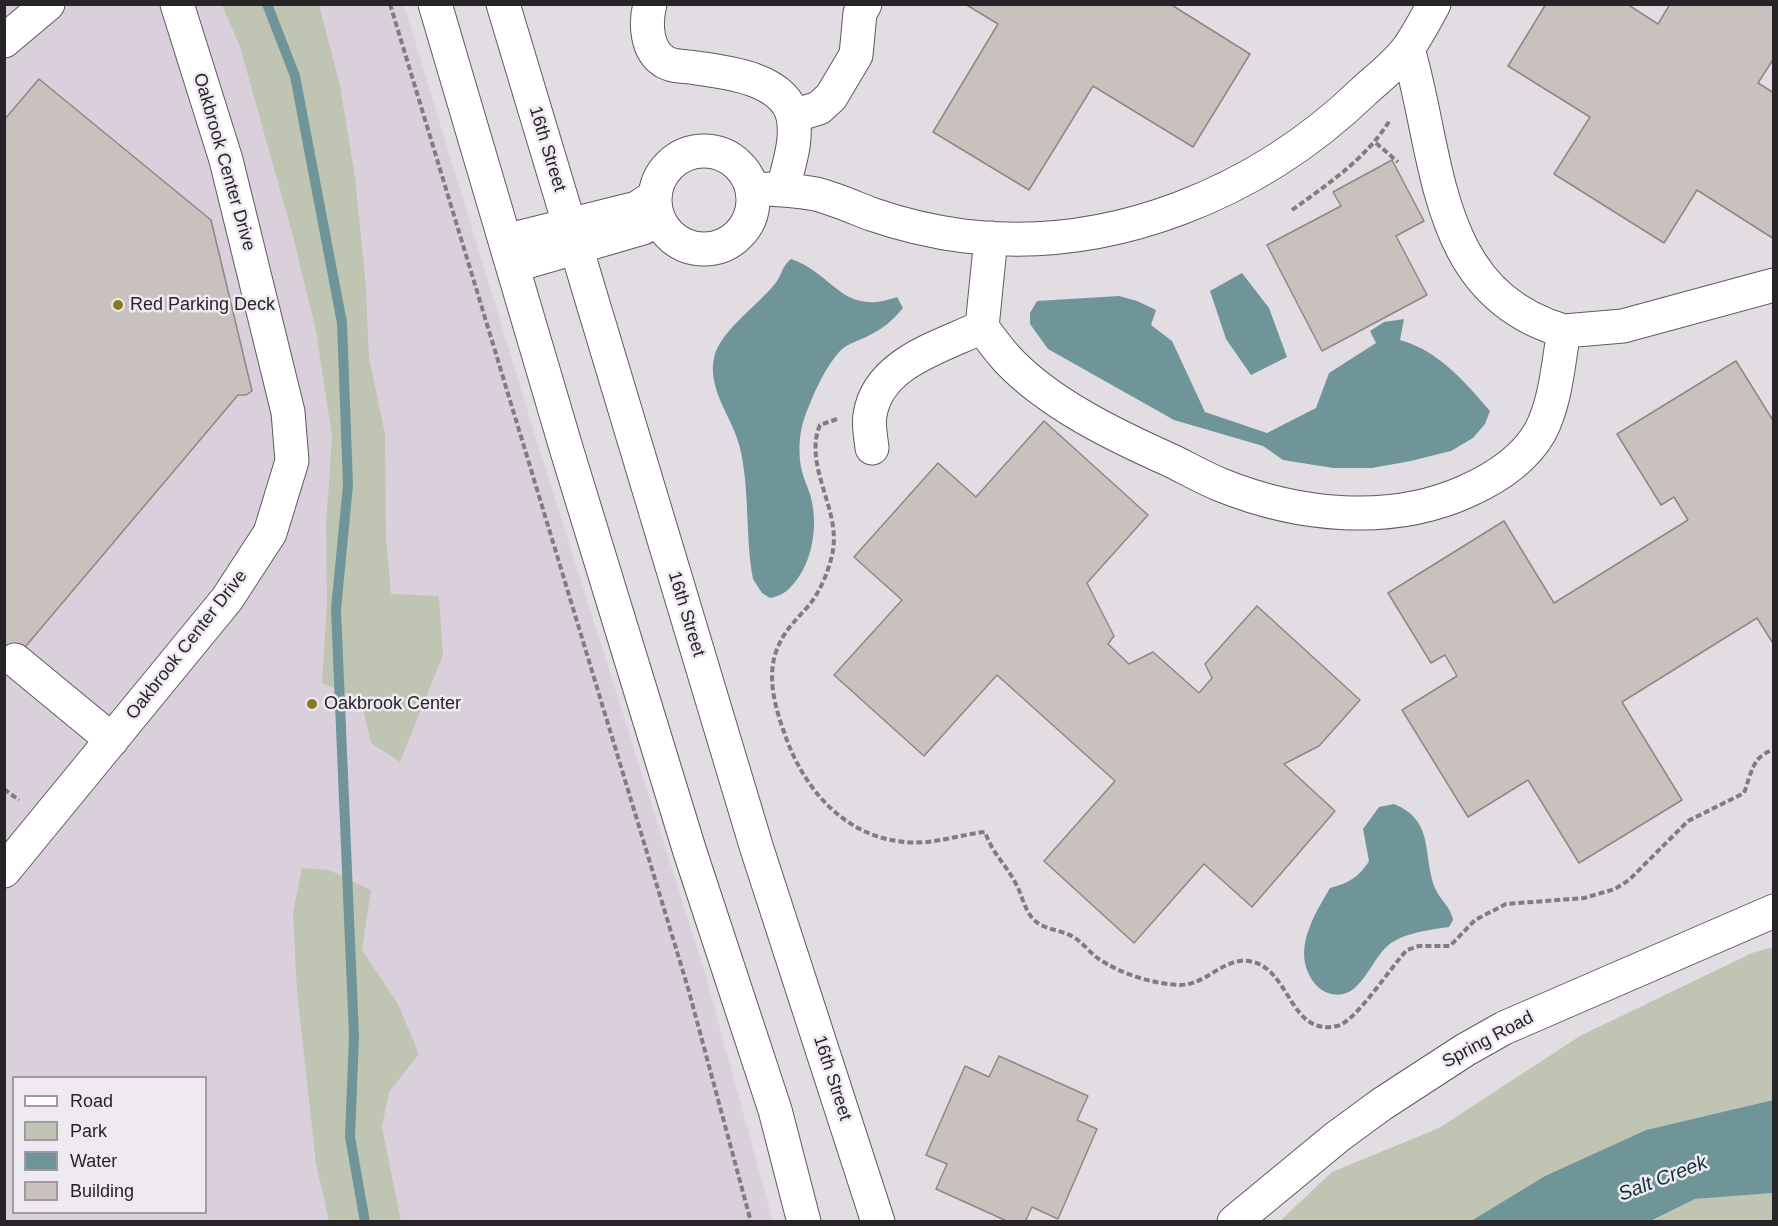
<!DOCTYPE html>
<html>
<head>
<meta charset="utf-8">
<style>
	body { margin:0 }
	#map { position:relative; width:1778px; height:1226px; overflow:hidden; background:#e2dde3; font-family:Arial,sans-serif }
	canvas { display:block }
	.frame { position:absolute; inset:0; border:6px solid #262427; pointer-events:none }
	.legend { position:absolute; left:12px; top:1076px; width:195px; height:138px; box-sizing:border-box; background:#efeaf1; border:2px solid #9f9ba0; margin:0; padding:8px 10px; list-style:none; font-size:18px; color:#262427 }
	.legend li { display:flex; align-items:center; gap:12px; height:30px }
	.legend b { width:30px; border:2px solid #9f9ba0 }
</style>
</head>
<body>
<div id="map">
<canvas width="1778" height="1226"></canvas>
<div class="frame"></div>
<ul class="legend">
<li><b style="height:8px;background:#fff"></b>Road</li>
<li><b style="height:16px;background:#bfc5b2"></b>Park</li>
<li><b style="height:16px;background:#6f9598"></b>Water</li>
<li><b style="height:16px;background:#c9c1be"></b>Building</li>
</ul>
</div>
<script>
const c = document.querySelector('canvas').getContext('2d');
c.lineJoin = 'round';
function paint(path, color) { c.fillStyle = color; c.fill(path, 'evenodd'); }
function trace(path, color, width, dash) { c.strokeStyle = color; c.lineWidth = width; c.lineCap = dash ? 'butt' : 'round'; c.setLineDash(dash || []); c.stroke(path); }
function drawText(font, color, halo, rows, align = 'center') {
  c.font = font + ' Arial,sans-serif'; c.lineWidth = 5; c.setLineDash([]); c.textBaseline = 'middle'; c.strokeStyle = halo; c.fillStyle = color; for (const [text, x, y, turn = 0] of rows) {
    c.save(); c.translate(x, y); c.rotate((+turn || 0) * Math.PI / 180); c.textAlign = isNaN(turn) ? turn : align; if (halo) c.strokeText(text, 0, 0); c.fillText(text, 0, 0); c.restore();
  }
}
paint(new Path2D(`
	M 5,5 L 404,5 L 535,435 L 705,973 L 773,1221 L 5,1222 ZM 14,1078 L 206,1078 L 206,1212 L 14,1212 Z`), '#dad0dc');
paint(new Path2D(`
	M 222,5 L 319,5 L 340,86 L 355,177 L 366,287 L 369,358 L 385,434 L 386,537 L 391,594 L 439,596 L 443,655 L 400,762 L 371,743 L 361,699 L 322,683 L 327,603 L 326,526 L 332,436 L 316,331 L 293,236 L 240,47 Z
	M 302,868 L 329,870 L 371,890 L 362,950 L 398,1004 L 419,1054 L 389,1092 L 382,1127 L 401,1221 L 329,1221 L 316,1164 L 297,992 L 293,913 Z
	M 1773,947 L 1773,1100 L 1646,1130 L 1545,1176 L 1471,1221 L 1279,1222 L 1332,1172 L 1439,1128 L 1580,1036 L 1752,953 Z
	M 1773,1193 L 1773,1221 L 1651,1222 L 1695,1199 Z`), '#bfc5b2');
paint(new Path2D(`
	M 791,259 C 835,274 842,317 897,297 L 903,308 C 893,320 883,329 868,336 C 859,341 848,343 840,351 C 827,365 816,388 809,406 C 801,424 798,441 800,460 C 801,473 806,482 810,494 C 818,521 814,555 798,578 C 790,589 783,596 770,598 L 762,593 L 753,579 C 745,536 750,491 740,448 C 733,418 707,390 714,358 C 719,332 757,306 774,285 C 782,276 781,267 791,259 Z
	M 1242,273 L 1269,308 L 1287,357 L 1251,375 L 1226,339 L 1210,291 Z
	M 1119,296 L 1137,301 L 1156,310 L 1151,325 L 1172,341 L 1205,412 L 1267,433 L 1316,408 L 1329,373 L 1376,343 L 1370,331 L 1384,322 L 1404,319 L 1400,340 C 1439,351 1464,381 1490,411 L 1485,424 L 1473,438 L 1451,451 L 1411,461 L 1372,468 L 1333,468 L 1283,460 L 1263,446 L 1174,420 L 1048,349 L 1030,324 L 1030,313 L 1037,301 Z
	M 1394,804 C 1435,821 1422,853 1435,888 C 1440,900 1451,907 1453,920 L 1449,927 C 1429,930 1408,932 1391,943 C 1369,959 1361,1004 1328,993 C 1317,989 1311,980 1307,970 C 1297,942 1316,912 1330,888 C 1349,883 1359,877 1369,861 L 1363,829 L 1379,807 Z
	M 1773,1100 L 1773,1193 L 1695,1199 L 1651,1221 L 1471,1221 L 1545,1176 L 1646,1130 Z`), '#6f9598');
trace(new Path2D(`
	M 267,4 L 295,76 L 342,323 L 348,485 L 336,609 L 354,1037 L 350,1137 L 365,1222`), '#6f9598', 10);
const building = new Path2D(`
	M 965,4 L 1170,4 L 1250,54 L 1193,147 L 1093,86 L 1029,190 L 933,132 L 998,24 Z
	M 1546,4 L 1627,4 L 1658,24 L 1670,4 L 1774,4 L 1774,58 L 1758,83 L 1774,93 L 1774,239 L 1697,190 L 1664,243 L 1554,174 L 1590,117 L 1508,66 Z
	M 39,79 L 211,220 L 252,391 L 246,395 L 238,395 L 4,672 L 4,120 Z
	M 1392,160 L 1424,221 L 1396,236 L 1427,295 L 1322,351 L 1267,245 L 1341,206 L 1333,192 Z
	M 1736,361 L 1774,422 L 1774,645 L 1757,618 L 1622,702 L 1682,800 L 1579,863 L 1528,780 L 1468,817 L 1402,710 L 1457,676 L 1445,655 L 1431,663 L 1388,593 L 1504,521 L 1554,603 L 1688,520 L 1674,497 L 1661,505 L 1617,434 Z
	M 1044,421 L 1148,515 L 1087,583 L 1114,636 L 1108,644 L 1129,664 L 1153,652 L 1199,693 L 1212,678 L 1205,664 L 1257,606 L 1360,700 L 1319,746 L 1284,764 L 1335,811 L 1252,907 L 1204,864 L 1134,943 L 1044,861 L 1115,781 L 997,675 L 924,756 L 834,675 L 902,600 L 854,557 L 938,463 L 976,497 Z
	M 999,1056 L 1088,1096 L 1077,1120 L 1097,1129 L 1058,1219 L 1032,1207 L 1025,1222 L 1009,1222 L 936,1189 L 947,1164 L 926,1155 L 965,1066 L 989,1077 Z`);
paint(building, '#c9c1be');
trace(building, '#8e8783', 1.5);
const minor = new Path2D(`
	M 435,4 L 567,451 L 690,852 L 775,1110 L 804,1222
	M 503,4 L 757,849 L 878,1222
	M 650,4 C 645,23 646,51 665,62 C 673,67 687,66 696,68 C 727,72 785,79 793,117 C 798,140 788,167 783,189
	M 4,41 L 48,4
	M 793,116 L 819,108 L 831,97 L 856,55 L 860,13 L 865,4
	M655 200a49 49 0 1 1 98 0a49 49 0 1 1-98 0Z
	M 753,189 C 774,189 795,190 816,194 C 835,199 853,207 871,214 C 900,224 933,232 964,236 C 1111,254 1258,193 1363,92 C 1378,78 1397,64 1409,47 C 1418,34 1426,19 1434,4
	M 991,238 L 982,327 C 990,338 998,349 1007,359 C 1049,404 1116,436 1172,461 C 1188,469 1204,478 1221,485 C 1298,516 1390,526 1467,491 C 1496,478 1524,460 1540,432 C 1556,402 1558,364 1564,331 C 1432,293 1440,157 1408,49
	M 505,241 L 637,208 L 655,196
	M 513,266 L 643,228
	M 1564,331 L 1623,326 L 1774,285
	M 872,448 C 871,438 868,425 870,415 C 878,363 940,347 982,327
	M 15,660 L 112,740
	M 4,871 L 227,599 L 270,533 L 292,461 L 288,412 L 226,160 L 177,4
	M 1234,1222 L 1337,1137 L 1382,1104 L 1465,1050 L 1504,1028 L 1774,911`);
trace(minor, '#5f5a60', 35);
trace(new Path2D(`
	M 390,4 L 688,988 L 751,1222
	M 1376,143 L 1398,162
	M 1292,210 C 1328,184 1366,159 1390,120
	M 837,419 L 820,425 C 803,465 840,508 833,550 C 830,568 821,590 810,604 C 796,621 784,629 776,652 C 767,677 775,707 784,732 C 805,795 854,848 927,842 C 946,840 966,834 985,832 C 994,856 1004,862 1015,882 C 1022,894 1024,909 1033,919 C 1045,931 1062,929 1075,938 C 1083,943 1090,953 1099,959 C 1121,974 1153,984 1180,985 C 1206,985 1223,958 1248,961 C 1291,966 1288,1037 1337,1026 C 1356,1022 1392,965 1407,950 L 1419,946 L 1450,946 L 1475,920 L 1506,904 L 1584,898 L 1615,889 L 1629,880 L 1688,821 L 1744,793 C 1751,775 1752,755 1774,750
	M 4,789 L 19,800`), '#807d81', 4, [6, 3]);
trace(minor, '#fff', 33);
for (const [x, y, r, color] of [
	[118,305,6,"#8a791e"],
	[312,704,6,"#8a791e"]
]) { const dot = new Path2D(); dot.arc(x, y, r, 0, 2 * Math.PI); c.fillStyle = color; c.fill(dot); trace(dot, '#efeaf1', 2); }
drawText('18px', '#262427', '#efeaf1', [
	["16th Street",547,149,73],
	["Oakbrook Center Drive",224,162,74],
	["16th Street",686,614,73],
	["Oakbrook Center Drive",187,645,-52],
	["Spring Road",1488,1040,-28],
	["16th Street",832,1078,72]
]);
drawText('18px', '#262427', '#efeaf1', [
	["Red Parking Deck",130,305],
	["Oakbrook Center",324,704]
], 'left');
drawText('italic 20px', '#0e3639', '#efeaf1', [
	["Salt Creek",1663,1179,-21]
]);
</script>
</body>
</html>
